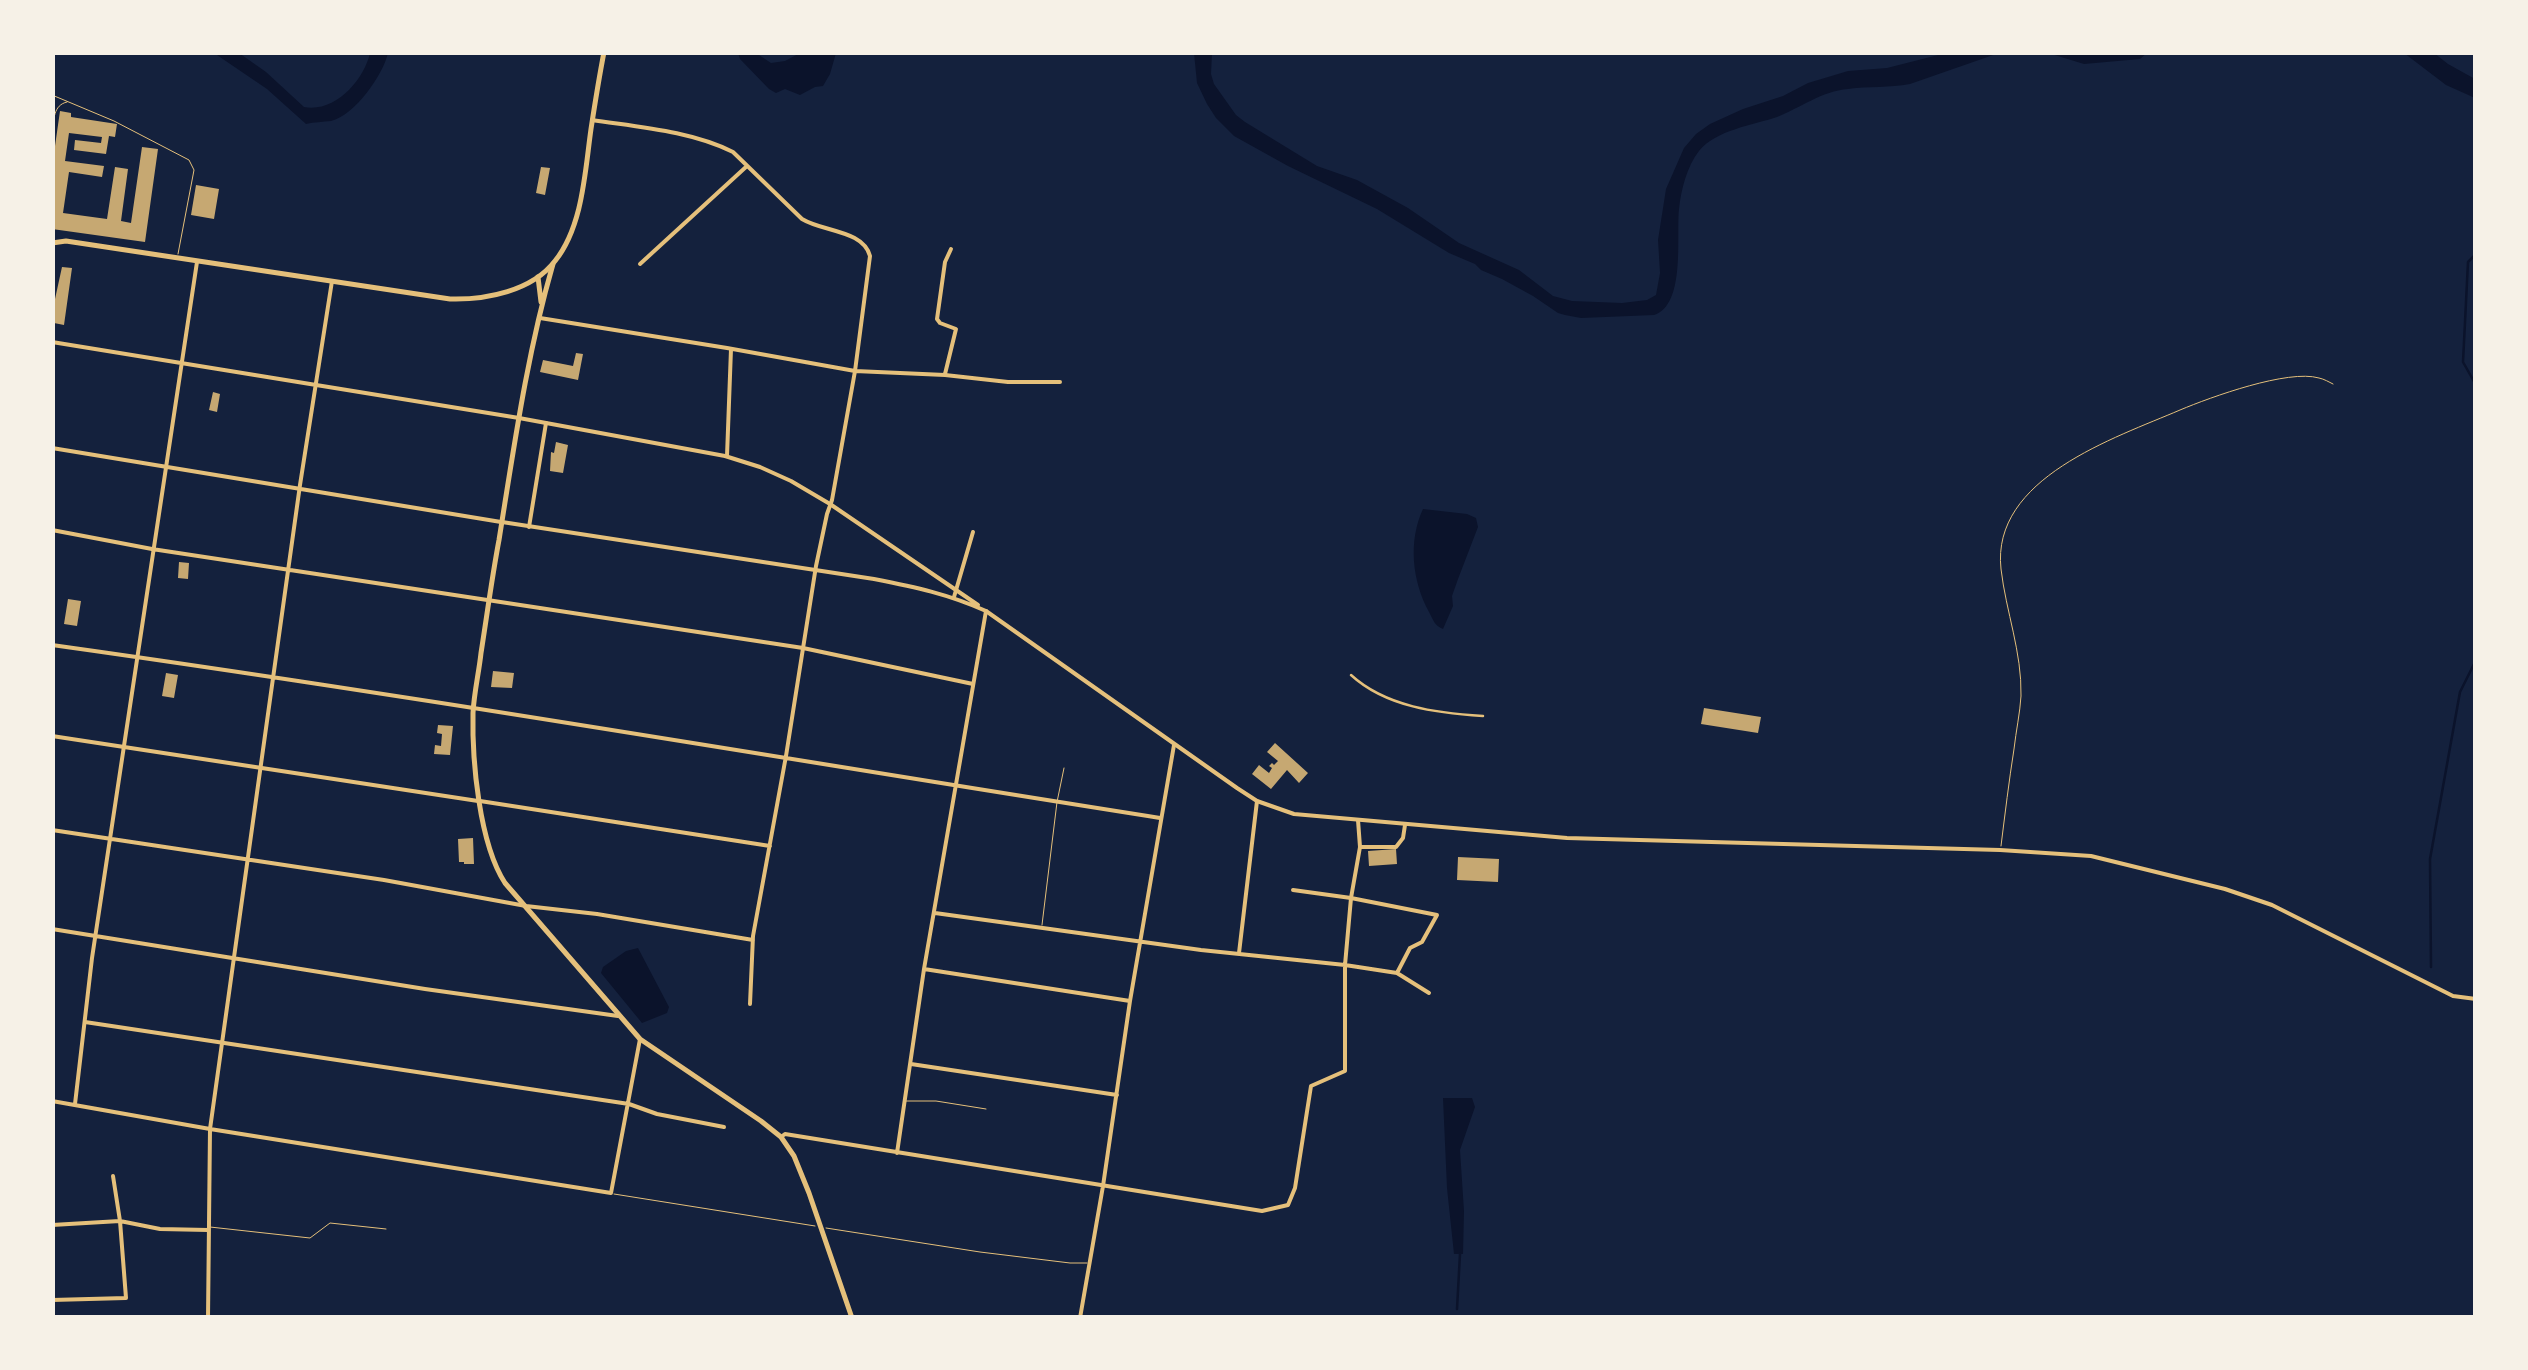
<!DOCTYPE html>
<html>
<head>
<meta charset="utf-8">
<style>
	body { margin:0 }
	#map { position:relative; width:2528px; height:1370px; overflow:hidden; background:#14213d; font-family:"Alegreya Sans",sans-serif }
	canvas { display:block }
	.frame { position:absolute; inset:0; border:55px solid #f6f1e7; pointer-events:none }
</style>
</head>
<body>
<div id="map">
<canvas width="2528" height="1370"></canvas>
<div class="frame"></div>
</div>
<script>
const c = document.querySelector('canvas').getContext('2d');
c.lineJoin = 'round';
function paint(path, color) { c.fillStyle = color; c.fill(path, 'evenodd'); }
function trace(path, color, width, dash) { c.strokeStyle = color; c.lineWidth = width; c.lineCap = dash ? 'butt' : 'round'; c.setLineDash(dash || []); c.stroke(path); }
paint(new Path2D(`
	M 214,53 L 239,53 L 266,72 L 304,107 C 335,113 364,80 370,53 L 388,53 C 383,75 355,115 331,121 C 323,122 314,122 306,124 L 267,89 Z
	M 738,53 L 756,53 L 771,63 L 785,61 L 800,53 L 836,53 L 830,74 L 823,86 L 815,87 L 800,95 L 785,89 L 776,93 L 769,89 L 740,59 Z
	M 1194,53 L 1212,53 L 1211,74 L 1214,84 L 1236,115 L 1245,122 L 1317,166 L 1357,180 L 1408,208 L 1459,243 L 1519,270 L 1553,296 L 1572,301 L 1622,303 L 1647,300 L 1656,295 L 1660,273 L 1658,240 L 1666,189 L 1684,148 L 1696,134 L 1710,124 L 1743,109 L 1783,96 L 1808,83 L 1848,71 L 1887,68 L 1946,53 L 1999,53 L 1910,84 C 1889,88 1869,86 1848,89 C 1822,91 1800,108 1777,117 C 1753,125 1716,130 1699,151 C 1687,166 1681,190 1679,209 C 1676,236 1686,305 1654,315 L 1581,318 L 1565,315 L 1558,313 L 1533,296 L 1502,279 L 1481,270 L 1475,264 L 1449,253 L 1377,209 L 1288,166 L 1234,136 L 1216,118 L 1207,104 L 1197,83 Z
	M 2048,53 L 2147,52 L 2147,53 L 2140,59 L 2084,64 Z
	M 2404,53 L 2434,53 L 2448,64 L 2475,79 L 2475,98 L 2446,85 Z
	M 1423,509 L 1467,514 L 1476,518 L 1478,527 L 1458,579 L 1452,596 L 1453,606 L 1443,629 C 1434,625 1434,621 1429,612 C 1412,581 1408,541 1423,509 Z
	M 638,948 L 669,1007 L 667,1013 L 642,1023 L 601,973 L 603,967 L 626,951 Z
	M 1443,1098 L 1472,1098 L 1475,1107 L 1460,1150 L 1464,1211 L 1463,1254 L 1454,1254 L 1447,1188 Z`), '#0b132b');
trace(new Path2D(`
	M 2476,254 L 2468,262 L 2463,362 L 2476,385
	M 2431,967 L 2430,859 L 2460,692 L 2476,660
	M 1457,1309 L 1460,1254`), '#0b132b', 2.5);
paint(new Path2D(`
	M 60,111 L 71,113 L 71,117 L 117,124 L 115,137 L 109,136 L 106,154 L 74,150 L 75,140 L 101,143 L 102,137 L 69,133 L 65,161 L 104,166 L 102,177 L 69,172 L 63,213 L 107,219 L 115,167 L 128,169 L 121,221 L 131,223 L 142,147 L 158,149 L 145,242 L 52,229 L 52,167 Z
	M 541,167 L 550,168 L 545,195 L 536,193 Z
	M 196,185 L 219,189 L 214,219 L 191,215 Z
	M 62,267 L 72,268 L 64,325 L 54,323 L 55,299 Z
	M 576,353 L 583,354 L 578,380 L 540,372 L 543,360 L 573,366 Z
	M 213,392 L 220,394 L 217,412 L 209,410 Z
	M 556,442 L 568,445 L 563,473 L 550,471 L 551,452 L 554,453 Z
	M 179,562 L 189,563 L 188,579 L 178,578 Z
	M 68,599 L 81,601 L 77,626 L 64,624 Z
	M 493,671 L 514,673 L 512,688 L 491,687 Z
	M 166,673 L 178,675 L 174,698 L 162,696 Z
	M 1704,708 L 1761,717 L 1758,733 L 1701,724 Z
	M 438,725 L 453,726 L 450,755 L 434,754 L 435,745 L 441,746 L 442,734 L 437,733 Z
	M 1275,743 L 1308,773 L 1299,783 L 1287,770 L 1271,789 L 1252,774 L 1259,765 L 1269,773 L 1272,768 L 1269,766 L 1272,763 L 1274,765 L 1278,761 L 1267,752 Z
	M 473,838 L 474,864 L 464,864 L 464,862 L 459,862 L 458,839 Z
	M 1396,849 L 1397,864 L 1369,866 L 1368,851 Z
	M 1458,857 L 1499,859 L 1498,882 L 1457,880 Z`), '#c6a872');
trace(new Path2D(`
	M 52,95 L 114,121 L 189,160 L 194,170 L 178,254
	M 52,132 C 54,120 53,105 67,102
	M 2001,846 C 2005,814 2009,781 2014,749 C 2016,731 2020,713 2021,696 C 2022,652 2006,612 2001,569 C 1991,478 2115,438 2180,410 C 2211,397 2288,369 2319,378 C 2324,379 2329,382 2333,384
	M 1042,925 L 1057,802 L 1064,768
	M 905,1101 L 936,1101 L 986,1109
	M 614,1194 L 815,1226
	M 210,1227 L 310,1238 L 330,1223 L 386,1229
	M 826,1228 L 980,1252 L 1070,1263 L 1087,1263`), '#e5c07b', 1);
trace(new Path2D(`
	M 1351,675 C 1386,707 1437,713 1483,716`), '#e5c07b', 2.5);
trace(new Path2D(`
	M 592,120 C 638,127 691,131 733,152 L 802,219 C 823,232 863,230 870,256 L 855,371 L 832,500 L 827,514 L 816,566 L 786,756 L 753,936 L 750,1004
	M 640,264 L 747,166
	M 540,318 L 727,348 L 855,371 L 945,375 L 1008,382 L 1060,382
	M 52,342 L 519,418
	M 945,374 L 956,329 L 940,323 L 937,319 L 945,262 L 951,249
	M 52,448 L 501,522
	M 727,456 L 731,349
	M 529,527 L 546,423
	M 52,530 L 152,549 L 803,648 L 973,684
	M 954,597 L 973,532
	M 52,645 C 423,697 791,760 1160,818
	M 480,801 L 770,846
	M 52,830 L 384,880 L 526,906 L 597,914 L 753,940
	M 1360,847 L 1396,847 L 1403,838 L 1405,825
	M 1293,890 L 1351,898 L 1437,915 L 1422,942 L 1410,948 L 1397,973
	M 935,913 L 1201,950 L 1345,965 L 1397,973 L 1429,993
	M 52,929 L 425,989 L 618,1016
	M 1239,953 L 1257,801
	M 924,969 L 1130,1001
	M 85,1022 L 629,1104 L 657,1114 L 724,1127
	M 911,1064 L 1117,1095
	M 52,1101 L 210,1129 L 611,1193 L 640,1039
	M 75,1104 L 92,958 L 197,262
	M 781,1137 L 785,1134 L 1262,1211 L 1288,1205 L 1295,1188 L 1311,1086 L 1345,1071 L 1345,965 L 1351,898 L 1360,847 L 1358,820
	M 897,1153 L 924,969 L 986,611
	M 52,1225 L 120,1221 L 160,1229 L 208,1230
	M 52,1300 L 126,1298 L 120,1221 L 113,1176
	M 208,1318 L 210,1129 L 300,485 L 332,281
	M 1080,1318 L 1103,1186 L 1130,1001 L 1174,745`), '#e5c07b', 4);
trace(new Path2D(`
	M 519,418 L 725,456 L 760,467 L 791,481 L 830,504 L 978,605
	M 502,522 L 874,579 C 915,587 948,594 986,611 L 1237,788 L 1257,801 L 1294,814 L 1567,838 L 2000,850 L 2091,856 L 2225,889 L 2272,905 L 2453,996 L 2476,999
	M 52,736 L 478,801`), '#e5c07b', 4);
trace(new Path2D(`
	M 553,264 C 527,354 514,447 499,540 C 492,577 487,615 481,653 C 479,672 474,693 473,713 C 472,760 479,843 505,883 L 640,1039 L 761,1121 L 781,1137 L 794,1156 L 809,1193 L 852,1318
	M 538,277 L 541,302`), '#e5c07b', 5);
trace(new Path2D(`
	M 52,243 L 66,241 L 450,299 C 486,300 532,291 555,261 C 583,226 585,171 591,129 C 595,103 599,78 604,52`), '#e5c07b', 5);
</script>
</body>
</html>
